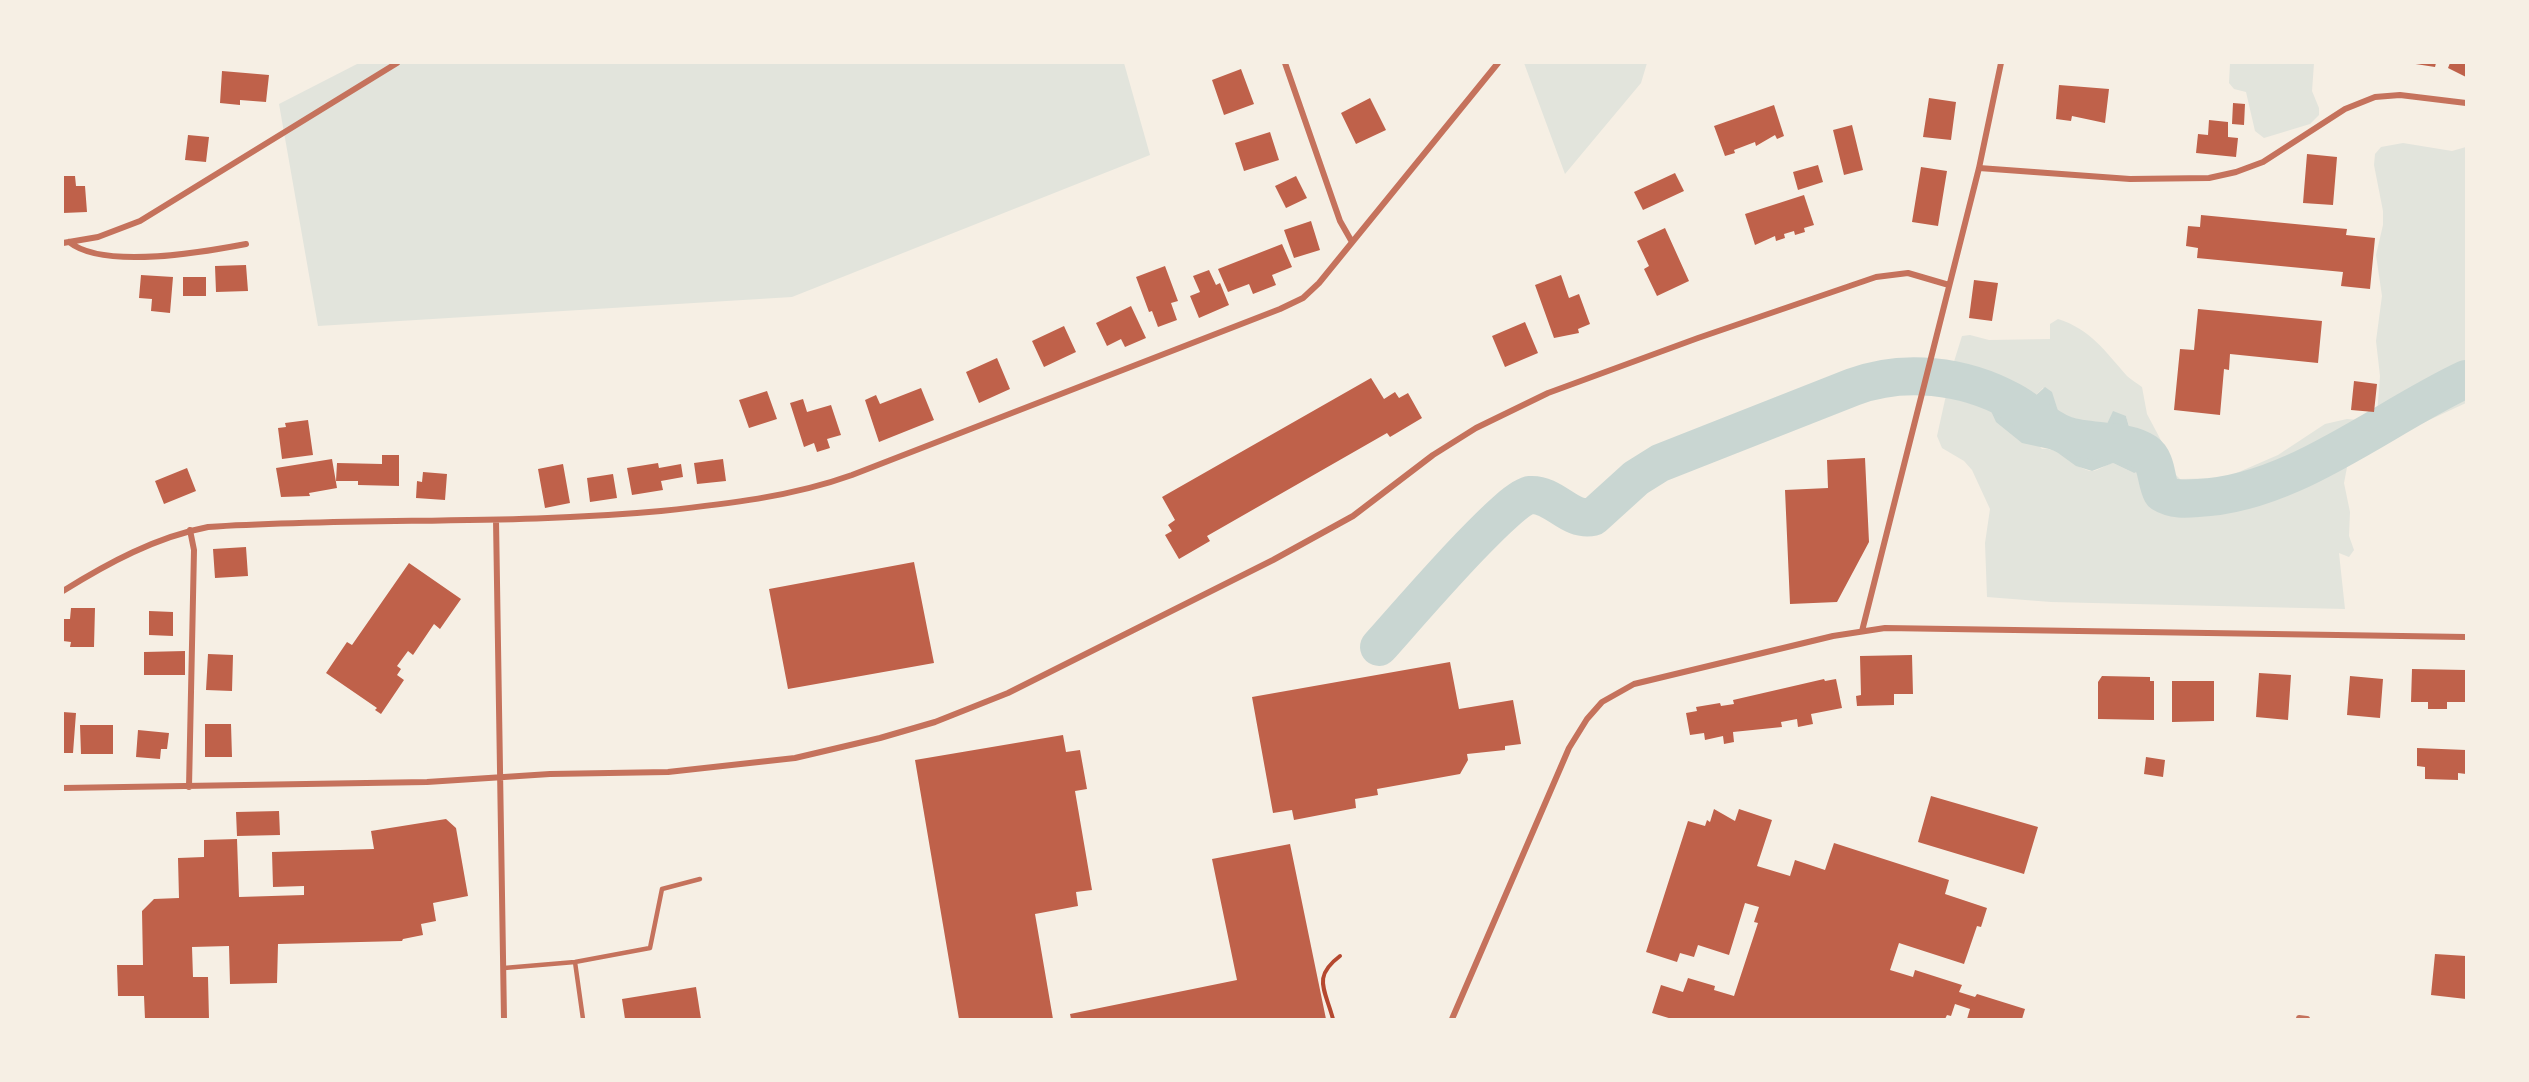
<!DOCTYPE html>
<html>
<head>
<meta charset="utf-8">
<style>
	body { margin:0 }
	#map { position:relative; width:2529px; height:1082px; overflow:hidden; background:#f6efe4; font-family:Rubik,sans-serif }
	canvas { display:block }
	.frame { position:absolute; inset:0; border:64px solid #f6efe4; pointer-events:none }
</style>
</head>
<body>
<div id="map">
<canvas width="2529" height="1082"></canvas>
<div class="frame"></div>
</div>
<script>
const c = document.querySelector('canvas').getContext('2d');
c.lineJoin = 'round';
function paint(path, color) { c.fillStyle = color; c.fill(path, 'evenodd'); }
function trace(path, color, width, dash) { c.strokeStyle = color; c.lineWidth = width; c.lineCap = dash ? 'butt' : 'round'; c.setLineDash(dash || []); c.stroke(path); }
paint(new Path2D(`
	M 359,63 L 1124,63 L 1150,155 L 792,297 L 318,326 L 279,104 Z
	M 1524,63 L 1647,63 L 1641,83 L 1565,174 Z
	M 2230,63 L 2314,63 L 2312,91 L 2319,108 L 2319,115 L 2310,124 L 2264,138 L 2255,131 L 2246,92 L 2234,89 L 2229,83 Z
	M 2403,143 L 2452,151 L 2466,147 L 2466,403 L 2349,457 L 2344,483 L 2350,512 L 2349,536 L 2354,550 L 2349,557 L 2339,553 L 2345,609 L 2051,602 L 1987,597 L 1985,543 L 1990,509 L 1972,470 L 1964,461 L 1942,448 L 1937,436 L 1952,368 L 1962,336 L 1970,335 L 1989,340 L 2050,339 L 2050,324 L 2058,319 C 2090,329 2106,352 2127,376 C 2131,380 2137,383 2142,387 L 2147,414 L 2173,463 L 2175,474 L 2180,479 L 2225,478 L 2278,455 L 2325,424 L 2347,419 L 2368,421 L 2377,414 L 2380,376 L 2376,341 L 2382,296 L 2376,255 L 2383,225 L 2383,211 L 2374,165 L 2375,154 L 2381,147 ZM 2043,388 L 2065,422 L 2107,424 L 2126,416 L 2141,471 L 2134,473 L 2113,463 C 2105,464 2098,472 2090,471 C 2072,467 2061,447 2042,449 L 1994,394 L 2034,397 Z`), '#e2e4dc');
paint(new Path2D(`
	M 2045,387 L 2052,392 L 2059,414 L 2065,422 L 2107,424 L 2113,411 L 2126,416 L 2141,471 L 2134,473 L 2113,463 L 2092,471 L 2076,466 L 2054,450 L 2022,443 L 1996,422 L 1991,411 L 1994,394 L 2034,397 Z`), '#c9d6d2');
trace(new Path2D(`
	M 1379,647 C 1400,624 1508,497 1530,495 C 1554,493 1569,522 1593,517 L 1636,478 L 1660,463 L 1853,387 C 1903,368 1964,375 2011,401 C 2030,411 2044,427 2065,435 C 2087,443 2127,439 2145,452 C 2158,461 2155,480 2162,493 C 2173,500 2186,499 2198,498 C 2293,494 2382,418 2466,379`), '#c9d6d2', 38);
paint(new Path2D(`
	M 2409,63 L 2436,63 L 2435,67 Z
	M 2450,63 L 2466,63 L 2466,77 L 2448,68 Z
	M 1241,69 L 1254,104 L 1224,115 L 1212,80 Z
	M 222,71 L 269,75 L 266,102 L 240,100 L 240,105 L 220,103 Z
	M 2059,85 L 2109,89 L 2105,123 L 2072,116 L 2071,121 L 2056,119 Z
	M 1370,98 L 1386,130 L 1356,144 L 1341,113 Z
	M 1929,98 L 1956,102 L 1951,140 L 1923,137 Z
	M 2233,103 L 2245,104 L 2244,125 L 2232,124 Z
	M 1774,105 L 1784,136 L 1777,139 L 1775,135 L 1756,146 L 1755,142 L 1734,150 L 1735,153 L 1725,156 L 1714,126 Z
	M 2209,120 L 2228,122 L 2228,137 L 2238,138 L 2236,157 L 2196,153 L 2198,134 L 2208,135 Z
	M 1852,125 L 1863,170 L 1844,175 L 1833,130 Z
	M 1270,132 L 1279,160 L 1244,171 L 1235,143 Z
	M 188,135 L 209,137 L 206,162 L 185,160 Z
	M 2307,154 L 2337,157 L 2333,205 L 2303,203 Z
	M 1818,165 L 1823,182 L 1798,190 L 1793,172 Z
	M 1921,167 L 1947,171 L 1938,226 L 1912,222 Z
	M 1675,173 L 1684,191 L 1643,210 L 1634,192 Z
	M 63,176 L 75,176 L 76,186 L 85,186 L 87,212 L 63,213 Z
	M 1296,176 L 1307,198 L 1286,208 L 1275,186 Z
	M 1804,195 L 1814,225 L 1804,228 L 1805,232 L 1795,235 L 1794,231 L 1784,234 L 1785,238 L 1776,241 L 1775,236 L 1755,245 L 1745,214 Z
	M 2201,215 L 2347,229 L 2346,235 L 2375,238 L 2370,289 L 2341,286 L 2343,272 L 2197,258 L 2198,248 L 2186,246 L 2188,226 L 2200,227 Z
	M 1311,221 L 1320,250 L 1294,258 L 1284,230 Z
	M 1665,228 L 1689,281 L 1657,296 L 1644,269 L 1649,266 L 1637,241 Z
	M 1282,244 L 1292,267 L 1272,275 L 1276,285 L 1253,294 L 1249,284 L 1228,292 L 1218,269 Z
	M 246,265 L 248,291 L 216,292 L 215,266 Z
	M 1165,266 L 1178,301 L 1171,303 L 1177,320 L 1158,327 L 1152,311 L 1149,312 L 1136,277 Z
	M 1209,270 L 1216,285 L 1220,283 L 1229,305 L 1199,318 L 1190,296 L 1200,292 L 1193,276 Z
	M 141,275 L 173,277 L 170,313 L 151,311 L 152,299 L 139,298 Z
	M 1561,275 L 1569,298 L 1579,294 L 1590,324 L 1578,329 L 1579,333 L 1554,338 L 1535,285 Z
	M 183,277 L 206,277 L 206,296 L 183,296 Z
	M 1974,280 L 1998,283 L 1992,321 L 1969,318 Z
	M 1131,306 L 1146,338 L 1125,347 L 1121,339 L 1107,346 L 1096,323 Z
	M 2198,309 L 2322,321 L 2318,363 L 2230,354 L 2229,370 L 2224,369 L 2220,415 L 2174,410 L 2180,349 L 2194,350 Z
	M 1525,322 L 1538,353 L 1505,367 L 1492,336 Z
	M 1064,326 L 1076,352 L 1044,367 L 1032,341 Z
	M 997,358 L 1010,389 L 979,403 L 966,372 Z
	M 1371,378 L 1384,399 L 1395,392 L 1399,398 L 1408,393 L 1422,418 L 1390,437 L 1387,433 L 1207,536 L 1210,541 L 1179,559 L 1165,535 L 1172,531 L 1168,525 L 1175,520 L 1162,497 Z
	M 2354,381 L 2377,384 L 2374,412 L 2351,410 Z
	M 921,388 L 934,420 L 879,442 L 865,400 L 876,395 L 880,404 Z
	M 767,391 L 777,419 L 749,428 L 739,400 Z
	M 803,399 L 807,412 L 831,405 L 841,435 L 827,439 L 830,448 L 817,452 L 814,443 L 804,447 L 790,403 Z
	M 308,420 L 313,455 L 282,459 L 278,428 L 286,427 L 285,423 Z
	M 382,455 L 399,455 L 399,486 L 358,485 L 358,481 L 336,481 L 337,463 L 382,464 Z
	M 1865,458 L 1869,542 L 1837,602 L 1790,604 L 1785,490 L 1828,488 L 1827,460 Z
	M 332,459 L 337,488 L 309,493 L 310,496 L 281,497 L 276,468 Z
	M 723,459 L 726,481 L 697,484 L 694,463 Z
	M 658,463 L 659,468 L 681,464 L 683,477 L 661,481 L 663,490 L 632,495 L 627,468 Z
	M 563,464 L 570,503 L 545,508 L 538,469 Z
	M 187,468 L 196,491 L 164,504 L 155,481 Z
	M 423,472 L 447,474 L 445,500 L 416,498 L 417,481 L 422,482 Z
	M 613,474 L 617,498 L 590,502 L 587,478 Z
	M 246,547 L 248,576 L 215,578 L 213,549 Z
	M 914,562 L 934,663 L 788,689 L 769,589 Z
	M 409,563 L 461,599 L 440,629 L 434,624 L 413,655 L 408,651 L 397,666 L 401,669 L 397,675 L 404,680 L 381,714 L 375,710 L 377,708 L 326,673 L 347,642 L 352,645 Z
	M 71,608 L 95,608 L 94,647 L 70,647 L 71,642 L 63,641 L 63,619 L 70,619 Z
	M 149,611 L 173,612 L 173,636 L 149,635 Z
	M 185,651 L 185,675 L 144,675 L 144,652 Z
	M 208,654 L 233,655 L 232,691 L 206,690 Z
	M 1912,655 L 1913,694 L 1894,694 L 1894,705 L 1857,706 L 1856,696 L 1861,695 L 1860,656 Z
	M 1450,662 L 1459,709 L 1513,700 L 1521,744 L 1505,746 L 1505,750 L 1467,754 L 1468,760 L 1460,774 L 1377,789 L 1378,795 L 1355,799 L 1356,808 L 1294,820 L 1292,810 L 1273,813 L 1252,697 Z
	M 2412,669 L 2466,670 L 2466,702 L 2447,702 L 2447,709 L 2428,709 L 2428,702 L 2411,702 Z
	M 2259,673 L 2291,675 L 2288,720 L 2256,717 Z
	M 2102,676 L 2150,677 L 2150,681 L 2154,681 L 2154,720 L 2098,719 L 2098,682 Z
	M 2350,676 L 2383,679 L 2380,718 L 2347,715 Z
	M 1824,679 L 1825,681 L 1836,679 L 1842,708 L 1811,714 L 1813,724 L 1798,727 L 1797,719 L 1781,722 L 1782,727 L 1733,732 L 1734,742 L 1724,744 L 1723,736 L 1705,740 L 1704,733 L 1690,735 L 1686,713 L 1697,711 L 1696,707 L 1720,703 L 1721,706 L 1734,704 L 1733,700 Z
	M 2172,681 L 2214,681 L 2214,721 L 2172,722 Z
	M 63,712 L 76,713 L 73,753 L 63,753 Z
	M 205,724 L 231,724 L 232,757 L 205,757 Z
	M 80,725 L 113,725 L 113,754 L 81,754 Z
	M 138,730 L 169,733 L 167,749 L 161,749 L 160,759 L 136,757 Z
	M 1063,735 L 1066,752 L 1080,750 L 1087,789 L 1075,791 L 1092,890 L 1076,892 L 1078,906 L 1035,914 L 1053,1019 L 959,1019 L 915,760 Z
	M 2417,748 L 2466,750 L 2466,774 L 2458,773 L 2458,780 L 2425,779 L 2425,767 L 2417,766 Z
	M 2146,757 L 2165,760 L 2163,777 L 2144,774 Z
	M 1931,796 L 2038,827 L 2024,874 L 1918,842 Z
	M 1714,809 L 1735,821 L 1739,809 L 1772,820 L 1757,866 L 1790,876 L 1795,860 L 1825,870 L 1834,843 L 1949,880 L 1945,894 L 1987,908 L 1981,927 L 1977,926 L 1964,964 L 1899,943 L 1890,970 L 1913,977 L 1915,970 L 1962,985 L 1959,992 L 1975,997 L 1977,994 L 2025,1009 L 2022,1019 L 1967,1019 L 1970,1009 L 1955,1004 L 1951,1016 L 1947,1015 L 1945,1019 L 1672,1019 L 1652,1013 L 1661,985 L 1683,992 L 1688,978 L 1715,986 L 1714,990 L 1734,996 L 1758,923 L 1754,922 L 1759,907 L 1745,903 L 1729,955 L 1698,945 L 1694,957 L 1680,953 L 1677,962 L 1646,952 L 1688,821 L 1705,826 L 1707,820 L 1710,822 Z
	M 279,811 L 280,835 L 237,836 L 236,812 Z
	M 446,819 L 456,828 L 468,896 L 433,903 L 436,921 L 421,924 L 423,935 L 403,939 L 402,941 L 278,944 L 277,983 L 230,984 L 229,946 L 192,947 L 193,977 L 208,977 L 209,1019 L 145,1019 L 144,996 L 118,996 L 117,965 L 143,965 L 142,911 L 154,899 L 179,898 L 178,858 L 204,857 L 204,840 L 237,839 L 239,897 L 304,895 L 304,886 L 273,887 L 272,852 L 374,849 L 371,831 Z
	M 1290,844 L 1326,1019 L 1071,1019 L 1070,1014 L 1237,980 L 1212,859 Z
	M 2435,954 L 2466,956 L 2466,999 L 2431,995 Z
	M 696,987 L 701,1019 L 625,1019 L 622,999 Z`), '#bf614a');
trace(new Path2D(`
	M 1333,1019 C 1325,989 1312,977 1340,956`), '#b5482f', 4);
trace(new Path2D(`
	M 575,962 L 583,1019
	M 504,968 L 575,962 L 650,948 L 662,889 L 700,879`), '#c5725c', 4.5);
trace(new Path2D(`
	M 1285,63 L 1340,221 L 1352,242
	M 1979,168 L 2130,179 L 2209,178 L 2236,172 L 2263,162 L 2345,109 L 2375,97 L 2400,95 L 2466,103
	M 69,242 C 104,270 204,252 246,244
	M 63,243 L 98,237 L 140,221 L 397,63
	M 496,520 L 504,1019
	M 63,591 C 108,563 156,537 208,527 C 359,517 510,525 661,511 C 726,504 791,497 852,475 L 1280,309 L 1303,298 L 1319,283 L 1498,63
	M 1862,631 L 1979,168 L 2001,63
	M 189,787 L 194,550 L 190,530
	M 63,788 L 427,782 L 550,774 L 668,772 L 795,758 L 880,738 L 935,722 L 1008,693 L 1273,560 L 1353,516 L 1433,455 L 1476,428 L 1548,393 L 1698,338 L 1876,277 L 1908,273 L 1949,285
	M 2299,1018 L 2307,1019
	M 1452,1019 L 1569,748 L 1587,719 L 1602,702 L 1634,684 L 1833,636 L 1885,628 L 2466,637`), '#c5725c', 6);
</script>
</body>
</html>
